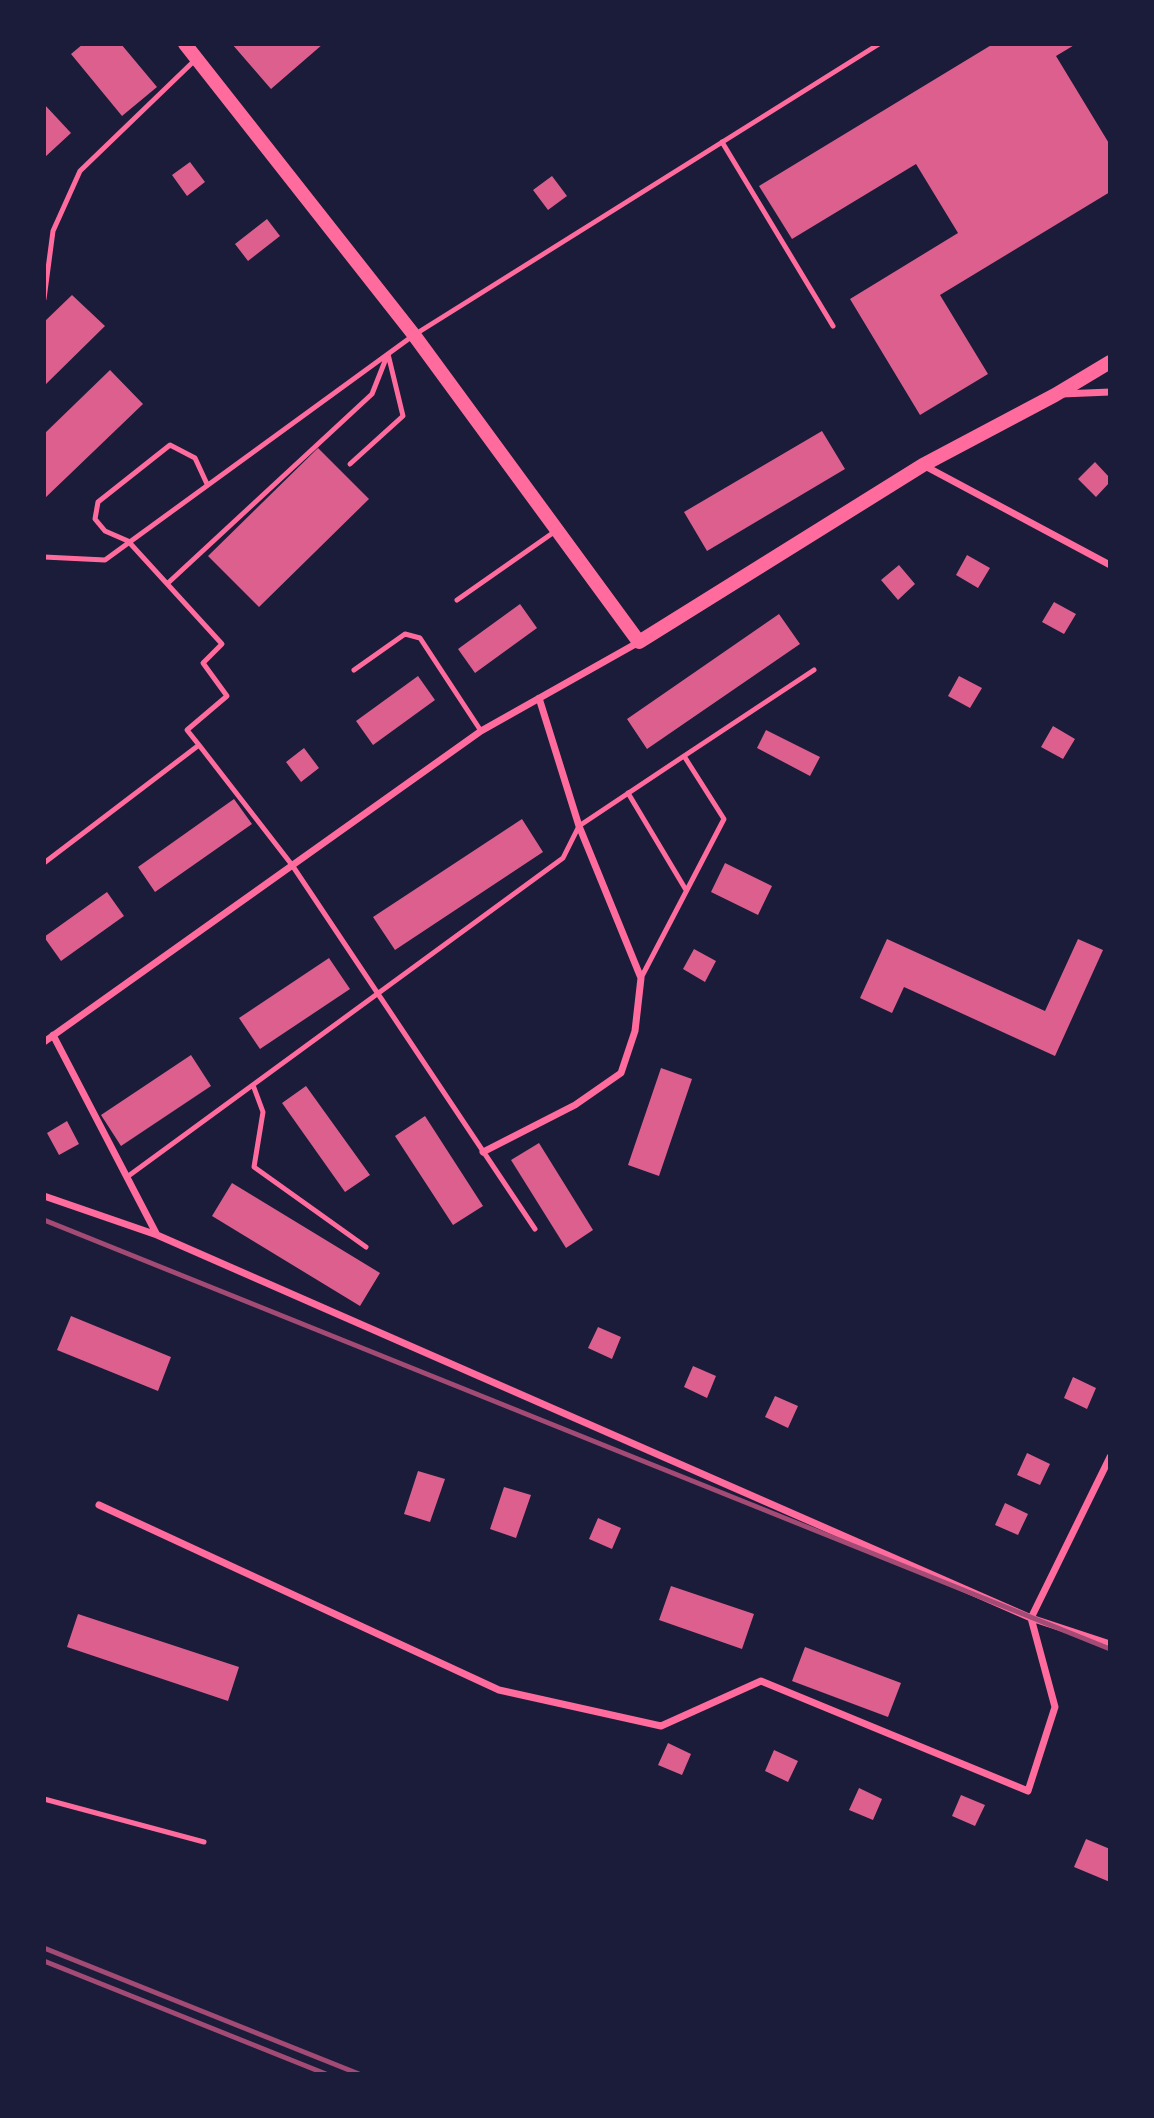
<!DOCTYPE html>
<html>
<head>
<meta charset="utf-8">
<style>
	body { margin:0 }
	#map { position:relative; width:1154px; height:2118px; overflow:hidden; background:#1b1b3a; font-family:Commissioner,sans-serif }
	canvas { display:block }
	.frame { position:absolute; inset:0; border:46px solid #1b1b3a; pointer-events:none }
</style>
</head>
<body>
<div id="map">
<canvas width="1154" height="2118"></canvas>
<div class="frame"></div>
</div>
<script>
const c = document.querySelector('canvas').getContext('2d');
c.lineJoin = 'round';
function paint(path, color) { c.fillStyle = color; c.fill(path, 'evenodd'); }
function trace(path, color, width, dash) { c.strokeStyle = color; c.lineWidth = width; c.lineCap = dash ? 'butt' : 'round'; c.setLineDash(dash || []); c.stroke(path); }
paint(new Path2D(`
	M 83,44 L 121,44 L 157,87 L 122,116 L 71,54 Z
	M 232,44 L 323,44 L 271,89 Z
	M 993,44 L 1076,44 L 1056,56 L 1110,145 L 1110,192 L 940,295 L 988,374 L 920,415 L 850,299 L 958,233 L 916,164 L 792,239 L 759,186 Z
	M 44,104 L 71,133 L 44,158 Z
	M 190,162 L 205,182 L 187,196 L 172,175 Z
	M 552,176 L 567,196 L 548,210 L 533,190 Z
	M 267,219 L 280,236 L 248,261 L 235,244 Z
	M 72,295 L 105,326 L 44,386 L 44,322 Z
	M 110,370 L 143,404 L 44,499 L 44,434 Z
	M 822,431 L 845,469 L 707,551 L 684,512 Z
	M 318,448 L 369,499 L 259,607 L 208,556 Z
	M 1095,462 L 1110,478 L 1110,482 L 1096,497 L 1078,479 Z
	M 967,555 L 990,568 L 978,588 L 956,575 Z
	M 899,565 L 915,584 L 898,600 L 881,580 Z
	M 1054,602 L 1076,614 L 1064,634 L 1042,622 Z
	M 520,604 L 537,628 L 475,673 L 458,649 Z
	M 779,614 L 800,644 L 647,749 L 627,719 Z
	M 418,676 L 435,700 L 373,745 L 356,721 Z
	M 959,676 L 982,688 L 970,708 L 948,696 Z
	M 1053,726 L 1075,739 L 1063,759 L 1041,747 Z
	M 766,730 L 820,757 L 810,776 L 757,748 Z
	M 304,748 L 319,768 L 301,782 L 286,762 Z
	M 234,799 L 252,824 L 155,892 L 138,867 Z
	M 522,819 L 543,852 L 395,950 L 373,917 Z
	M 725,863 L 772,886 L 758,915 L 711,892 Z
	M 107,892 L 124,916 L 61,961 L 44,937 Z
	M 887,939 L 1045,1011 L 1078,939 L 1103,950 L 1055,1056 L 904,987 L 892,1013 L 860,998 Z
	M 694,949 L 716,961 L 705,982 L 683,969 Z
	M 329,958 L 350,989 L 260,1049 L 239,1018 Z
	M 191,1055 L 211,1086 L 121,1146 L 101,1115 Z
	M 661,1068 L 692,1079 L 659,1176 L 628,1165 Z
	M 306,1086 L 370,1175 L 345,1192 L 282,1103 Z
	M 425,1116 L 483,1206 L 453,1225 L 395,1136 Z
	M 67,1121 L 79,1144 L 59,1155 L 47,1133 Z
	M 539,1143 L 593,1230 L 566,1248 L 511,1160 Z
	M 232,1183 L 380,1273 L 360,1306 L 212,1216 Z
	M 71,1316 L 171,1357 L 158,1391 L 57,1350 Z
	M 598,1327 L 621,1337 L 612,1359 L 588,1348 Z
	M 693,1366 L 716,1376 L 707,1398 L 684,1387 Z
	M 1073,1377 L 1096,1388 L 1087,1409 L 1064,1398 Z
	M 775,1396 L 798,1406 L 788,1428 L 765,1417 Z
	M 1027,1453 L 1050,1464 L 1040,1485 L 1017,1475 Z
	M 418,1471 L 445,1479 L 430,1522 L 404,1514 Z
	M 504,1487 L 531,1495 L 516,1538 L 490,1529 Z
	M 1005,1503 L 1028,1514 L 1018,1535 L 995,1525 Z
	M 598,1518 L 621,1528 L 612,1549 L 589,1539 Z
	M 671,1586 L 754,1614 L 742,1649 L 659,1620 Z
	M 78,1614 L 239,1667 L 228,1701 L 67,1647 Z
	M 805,1647 L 901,1683 L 888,1717 L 792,1681 Z
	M 668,1743 L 691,1754 L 682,1775 L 658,1765 Z
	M 774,1750 L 798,1761 L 788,1782 L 765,1771 Z
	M 859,1788 L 882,1799 L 873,1820 L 849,1810 Z
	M 961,1795 L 985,1805 L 975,1826 L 952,1816 Z
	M 1086,1839 L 1110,1849 L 1110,1882 L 1074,1867 Z`), '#dd5f8e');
trace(new Path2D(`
	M 722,142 L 833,326
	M 44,299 L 53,231 L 80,171 L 194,61
	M 350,464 L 403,416 L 388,354
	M 44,557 L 105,560 L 414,335 L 879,44
	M 168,583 L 372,394 L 387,356
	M 457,600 L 557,530
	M 354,670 L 405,634 L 420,638 L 481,731
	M 199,745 L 187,730 L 227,696 L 203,663 L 222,644 L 128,541 L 105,531 L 95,519 L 98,502 L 170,445 L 195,458 L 207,484
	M 628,793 L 686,890
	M 44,863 L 199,745 L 292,865 L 535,1229
	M 641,978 L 724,819 L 684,756 L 814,670
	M 253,1085 L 263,1112 L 254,1167 L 366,1247
	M 127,1177 L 563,858 L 579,826 L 684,756
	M 44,1799 L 204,1842`), '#ff6b9d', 5);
trace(new Path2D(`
	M 1062,394 L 1110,392
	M 923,465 L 1110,565
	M 53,1035 L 157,1235
	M 44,1042 L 481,731 L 639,642
	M 483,1152 L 575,1105 L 621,1073 L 635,1031 L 641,978 L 579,826 L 539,698
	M 44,1196 L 157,1235 L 1031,1618 L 1110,1644
	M 99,1505 L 499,1690 L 661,1726 L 761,1681 L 1028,1791 L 1055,1707 L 1031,1618 L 1110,1457`), '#ff6b9d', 7);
trace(new Path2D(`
	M 185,44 L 414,335 L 639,642 L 923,465 L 1055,395 L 1110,362`), '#ff6b9d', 14);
trace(new Path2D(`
	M 44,1220 L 1110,1649
	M 44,1948 L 359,2074
	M 44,1961 L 326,2074`), '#a44b75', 5);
</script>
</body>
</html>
